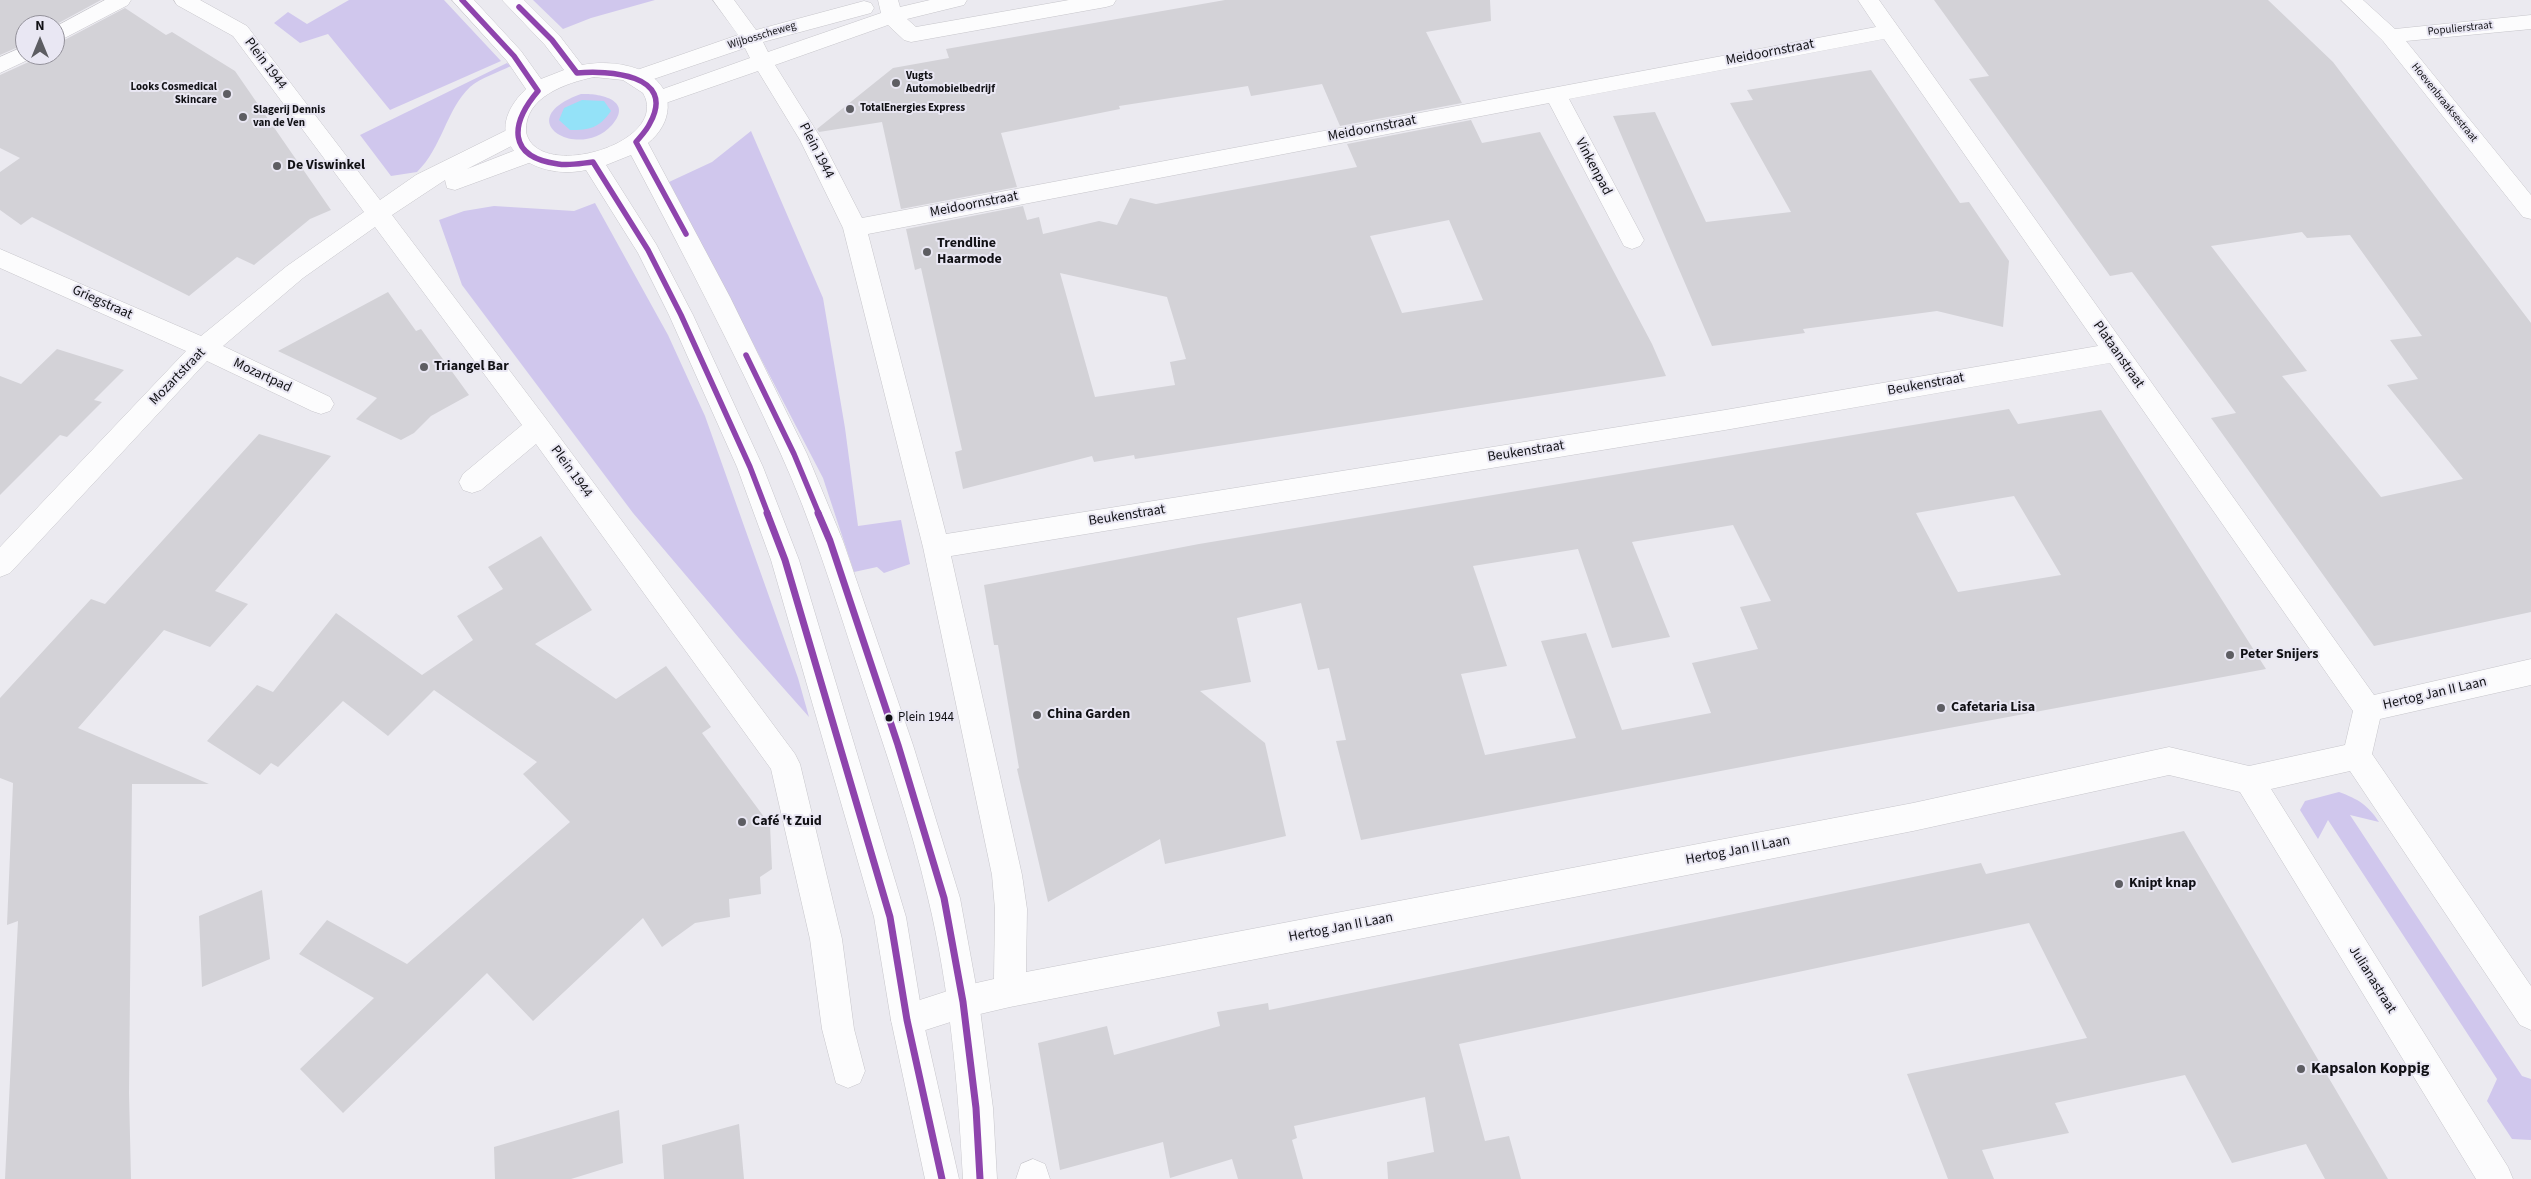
<!DOCTYPE html>
<html>
<head>
<meta charset="utf-8">
<style>
	body { margin:0 }
	#map { position:relative; width:2531px; height:1179px; overflow:hidden; background:#ebeaf0; font-family:"Source Sans 3",sans-serif }
	canvas { display:block }
	.north { position:absolute; left:15px; top:15px; width:50px; height:50px; box-sizing:border-box; background:#e9e7f3; border:1px solid #93919a; border-radius:50%; rotate:0deg; font-size:14px; font-weight:700; line-height:20px; text-align:center; color:#111115 }
	.north::after { content:''; display:block; margin:auto; width:18px; height:22px; background:#5d5d62; clip-path:polygon(50% 0,100% 100%,50% 72%,0 100%) }
</style>
</head>
<body>
<div id="map">
<canvas width="2531" height="1179"></canvas>
<div class="north">N</div>
</div>
<script>
const c = document.querySelector('canvas').getContext('2d');
c.lineJoin = 'round';
function paint(path, color) { c.fillStyle = color; c.fill(path, 'evenodd'); }
function trace(path, color, width, dash) { c.strokeStyle = color; c.lineWidth = width; c.lineCap = dash ? 'butt' : 'round'; c.setLineDash(dash || []); c.stroke(path); }
function drawText(font, color, halo, rows, align = 'center') {
  c.font = font + ' "Source Sans 3",sans-serif'; c.lineWidth = 4; c.setLineDash([]); c.textBaseline = 'middle'; c.strokeStyle = halo; c.fillStyle = color; for (const [text, x, y, turn = 0] of rows) {
    c.save(); c.translate(x, y); c.rotate((+turn || 0) * Math.PI / 180); c.textAlign = isNaN(turn) ? turn : align; if (halo) c.strokeText(text, 0, 0); c.fillText(text, 0, 0); c.restore();
  }
}
paint(new Path2D(`
	M 349,0 L 444,0 L 501,61 L 390,110 L 328,34 L 300,43 L 274,23 L 288,12 L 307,24 Z
	M 533,0 L 655,0 L 591,18 L 563,29 Z
	M 507,63 L 511,66 C 499,72 480,78 470,87 C 446,110 442,148 417,172 L 391,176 L 360,135 Z
	M 581,94 C 600,93 634,100 612,125 C 579,162 508,120 581,94 Z
	M 751,131 L 823,298 L 845,428 L 858,526 L 901,520 L 910,564 L 884,573 L 877,567 L 854,572 L 823,478 L 669,182 L 712,162 Z
	M 595,203 L 668,335 L 705,416 L 798,678 L 809,717 L 739,638 L 633,513 L 462,285 L 439,220 L 464,211 L 494,206 L 574,211 Z
	M 2339,792 C 2358,799 2368,805 2379,822 L 2350,815 L 2522,1076 L 2531,1079 L 2531,1140 L 2512,1139 L 2487,1101 L 2497,1079 L 2328,820 L 2318,839 L 2300,810 L 2305,801 Z`), '#d0c7ed');
paint(new Path2D(`
	M 582,100 L 604,101 L 611,111 C 599,128 590,130 570,130 L 559,120 L 564,108 Z`), '#94e2f8');
paint(new Path2D(`
	M 0,0 L 101,0 L 55,25 L 25,25 L 25,44 L 0,55 Z
	M 1225,0 L 1490,0 L 1491,21 L 1426,32 L 1462,103 L 1340,126 L 1322,84 L 1251,96 L 1248,86 L 1119,106 L 1120,109 L 1001,133 L 1017,187 L 901,209 L 882,122 L 819,132 L 817,129 L 893,68 L 949,58 L 946,49 Z
	M 1934,0 L 2268,0 L 2333,62 L 2531,323 L 2531,612 L 2374,646 L 2211,418 L 2236,413 L 2132,272 L 2110,276 L 1969,79 L 1989,76 ZM 2302,232 L 2307,238 L 2350,235 L 2422,336 L 2390,340 L 2418,379 L 2387,385 L 2463,479 L 2381,497 L 2282,376 L 2307,371 L 2211,246 Z
	M 125,8 L 166,35 L 172,32 L 235,71 L 331,210 L 310,219 L 254,265 L 237,257 L 189,296 L 32,217 L 21,225 L 0,210 L 0,172 L 20,158 L 0,148 L 0,75 L 33,60 L 36,55 L 55,55 L 55,45 Z
	M 1871,70 L 1960,203 L 1969,202 L 2009,261 L 2003,327 L 1937,311 L 1803,329 L 1805,333 L 1712,346 L 1613,116 L 1655,112 L 1706,222 L 1791,212 L 1730,103 L 1753,100 L 1747,90 Z
	M 1471,120 L 1482,143 L 1540,132 L 1652,344 L 1666,376 L 1135,459 L 1134,455 L 1094,462 L 1092,456 L 963,489 L 955,452 L 962,450 L 921,268 L 915,270 L 906,229 L 1023,206 L 1027,220 L 1039,217 L 1043,234 L 1099,221 L 1117,225 L 1130,198 L 1156,204 L 1357,167 L 1347,144 ZM 1449,220 L 1483,300 L 1402,313 L 1370,236 ZM 1060,273 L 1167,297 L 1186,359 L 1170,362 L 1175,385 L 1095,397 Z
	M 388,292 L 416,331 L 421,329 L 469,395 L 431,416 L 414,433 L 401,440 L 356,419 L 377,398 L 278,351 Z
	M 57,349 L 124,370 L 94,400 L 102,402 L 67,437 L 60,435 L 0,495 L 0,376 L 21,384 Z
	M 2009,409 L 2018,424 L 2101,410 L 2266,669 L 1804,755 L 1361,840 L 1336,741 L 1346,740 L 1329,668 L 1318,670 L 1301,603 L 1237,618 L 1251,682 L 1200,691 L 1265,743 L 1286,836 L 1165,864 L 1160,839 L 1048,902 L 1017,769 L 1019,768 L 998,645 L 994,645 L 984,585 L 1199,544 ZM 2014,496 L 2061,575 L 1958,592 L 1916,513 ZM 1733,525 L 1771,601 L 1740,607 L 1758,649 L 1692,663 L 1711,713 L 1622,730 L 1586,633 L 1570,636 L 1541,641 L 1576,738 L 1485,755 L 1461,674 L 1507,666 L 1473,566 L 1578,549 L 1612,648 L 1670,637 L 1632,542 Z
	M 259,434 L 331,456 L 215,591 L 248,604 L 210,647 L 164,630 L 78,728 L 209,784 L 132,784 L 129,1093 L 131,1179 L 5,1179 L 18,921 L 7,925 L 13,783 L 0,778 L 0,698 L 91,599 L 105,604 Z
	M 541,536 L 592,610 L 535,644 L 616,699 L 666,666 L 711,727 L 702,733 L 770,825 L 772,869 L 760,877 L 761,894 L 729,899 L 730,917 L 695,923 L 662,947 L 643,918 L 533,1021 L 487,973 L 343,1113 L 300,1069 L 374,998 L 299,954 L 327,920 L 407,964 L 570,822 L 523,774 L 537,762 L 434,690 L 388,736 L 343,701 L 278,767 L 271,763 L 260,775 L 207,741 L 257,685 L 273,692 L 336,613 L 422,675 L 473,640 L 457,616 L 503,589 L 488,567 Z
	M 2184,831 L 2388,1179 L 2325,1179 L 2306,1144 L 2232,1163 L 2185,1075 L 2055,1103 L 2069,1133 L 1982,1150 L 1994,1179 L 1948,1179 L 1907,1074 L 2087,1038 L 2029,923 L 1459,1044 L 1485,1141 L 1509,1136 L 1521,1179 L 1388,1179 L 1387,1162 L 1434,1152 L 1425,1097 L 1294,1126 L 1297,1138 L 1292,1140 L 1303,1179 L 1238,1179 L 1232,1159 L 1170,1178 L 1163,1142 L 1060,1170 L 1038,1043 L 1107,1026 L 1114,1055 L 1220,1026 L 1217,1012 L 1268,1003 L 1269,1010 L 1981,863 L 1986,874 Z
	M 262,890 L 270,959 L 202,987 L 199,916 Z
	M 619,1110 L 623,1163 L 571,1179 L 495,1179 L 494,1147 Z
	M 739,1124 L 744,1179 L 664,1179 L 662,1145 Z`), '#d3d2d7');
const minor = new Path2D(`
	M 105,0 L 131,0 L 128,5 L 55,43 L 55,27 Z
	M 174,0 L 200,0 L 247,26 L 380,200 L 416,175 L 507,130 L 515,127 L 523,130 L 526,135 L 523,140 L 467,169 L 521,148 L 529,146 L 537,148 L 540,154 L 537,160 L 455,190 L 447,188 L 445,180 L 392,215 L 547,420 L 795,754 L 800,764 L 842,939 L 854,1029 L 865,1071 L 860,1083 L 848,1088 L 836,1083 L 822,1029 L 810,939 L 771,769 L 536,444 L 481,490 L 472,493 L 463,490 L 459,482 L 463,474 L 522,425 L 375,227 L 303,278 L 223,346 L 330,397 L 334,404 L 330,411 L 321,414 L 312,411 L 207,361 L 10,573 L 0,577 L 0,547 L 186,351 L 0,268 L 0,249 L 201,336 L 287,266 L 364,212 L 233,36 L 177,5 Z
	M 713,0 L 734,0 L 756,30 L 864,1 L 871,3 L 874,8 L 871,13 L 763,42 L 768,52 L 881,13 L 878,0 L 898,0 L 900,7 L 930,0 L 967,0 L 964,5 L 907,19 L 916,27 L 1069,0 L 1116,0 L 1113,5 L 1106,7 L 911,42 L 904,40 L 888,25 L 775,65 L 822,140 L 862,218 L 1876,27 L 1858,0 L 1879,0 L 2374,695 L 2531,659 L 2531,685 L 2380,719 L 2372,754 L 2531,986 L 2531,1030 L 2520,1025 L 2350,771 L 2271,789 L 2508,1167 L 2513,1179 L 2476,1179 L 2240,792 L 2169,775 L 1913,831 L 1010,1007 L 963,1018 L 907,1036 L 895,1032 L 891,1020 L 895,1008 L 963,986 L 994,979 L 995,909 L 992,875 L 923,547 L 843,228 L 800,140 L 758,71 L 657,106 L 649,104 L 646,99 L 649,94 L 750,58 L 745,48 L 639,84 L 631,82 L 628,77 L 631,72 L 738,35 ZM 1884,39 L 2098,346 L 1725,410 L 946,534 L 868,234 L 1549,103 L 1624,246 L 1632,249 L 1640,246 L 1644,240 L 1569,99 ZM 2110,363 L 2353,711 L 2345,745 L 2249,766 L 2169,747 L 1913,803 L 1026,972 L 1027,909 L 1022,875 L 951,556 L 1725,430 Z
	M 2341,0 L 2363,0 L 2395,29 L 2531,15 L 2531,29 L 2406,41 L 2531,195 L 2531,219 L 2523,217 L 2383,41 Z
	M 25,46 L 25,55 L 34,55 L 32,58 L 0,73 L 0,57 Z
	M 1033,1159 L 1045,1164 L 1050,1179 L 1016,1179 L 1021,1164 Z`);
const major = new Path2D(`
	M 452,0 L 474,0 L 521,51 L 541,79 L 564,70 L 545,45 L 502,0 L 524,0 L 559,35 L 582,65 C 603,61 628,63 647,73 C 677,91 672,124 648,143 L 730,297 L 807,454 L 843,541 L 913,745 L 960,898 L 979,1002 L 993,1108 L 997,1179 L 963,1179 C 958,1085 950,989 928,898 C 910,820 883,744 858,668 C 834,595 812,522 780,452 C 734,351 683,253 631,155 L 606,165 L 656,244 L 693,315 L 763,467 L 799,560 L 906,917 L 923,1020 L 959,1179 L 925,1179 L 891,1020 L 874,917 L 771,560 L 737,467 L 669,315 L 638,253 L 586,170 C 533,182 473,140 526,89 L 507,61 ZM 594,77 L 623,80 L 643,93 C 672,143 537,183 526,132 C 524,97 566,83 594,77 Z`);
trace(minor, '#c6c5ca', 1);
trace(major, '#c6c5ca', 1);
paint(minor, '#fcfcfd');
paint(major, '#fcfcfd');
trace(new Path2D(`
	M 462,0 L 514,56 L 538,91 C 510,124 507,157 558,164 C 570,166 582,163 593,162 L 648,250 L 681,315 L 750,467 L 768,514
	M 519,7 L 552,40 L 577,73 C 607,70 677,74 650,123 C 647,130 641,136 636,142 L 686,234
	M 746,355 L 794,454 L 819,514`), '#8e44ad', 5.5);
trace(new Path2D(`
	M 767,513 L 785,560 L 890,917 L 907,1020 L 942,1179
	M 818,513 L 830,541 L 898,745 L 944,898 L 963,1002 L 976,1108 L 980,1179`), '#8e44ad', 7);
for (const [x, y, r, color] of [
	[896,83,5,"#5d5d62"],
	[227,94,5,"#5d5d62"],
	[850,109,5,"#5d5d62"],
	[243,117,5,"#5d5d62"],
	[277,166,5,"#5d5d62"],
	[927,252,5,"#5d5d62"],
	[424,367,5,"#5d5d62"],
	[2230,655,5,"#5d5d62"],
	[1941,708,5,"#5d5d62"],
	[1037,715,5,"#5d5d62"],
	[889,718,4.5,"#111115"],
	[742,822,5,"#5d5d62"],
	[2119,884,5,"#5d5d62"],
	[2301,1069,5,"#5d5d62"]
]) { const dot = new Path2D(); dot.arc(x, y, r, 0, 2 * Math.PI); c.fillStyle = color; c.fill(dot); trace(dot, '#e9e7f3', 2); }
drawText('11px', '#111115', '#e9e7f3', [
	["Populierstraat",2460,29,-6],
	["Wijbosscheweg",762,36,-17],
	["Hoevenbraaksestraat",2444,103,51]
]);
drawText('bold 11px', '#111115', '#e9e7f3', [
	["Vugts",906,77],
	["Automobielbedrijf",906,90],
	["Looks Cosmedical",217,88,"right"],
	["Skincare",217,101,"right"],
	["TotalEnergies Express",860,109],
	["Slagerij Dennis",253,111],
	["van de Ven",253,124]
], 'left');
drawText('13px', '#111115', '#e9e7f3', [
	["Plein 1944",898,718]
], 'left');
drawText('14px', '#111115', '#e9e7f3', [
	["Meidoornstraat",1770,53,-11],
	["Plein 1944",265,64,53],
	["Meidoornstraat",1372,129,-11],
	["Plein 1944",816,151,63],
	["Vinkenpad",1593,167,62],
	["Meidoornstraat",974,205,-11],
	["Griegstraat",102,303,24],
	["Plataanstraat",2118,355,55],
	["Mozartpad",262,376,25],
	["Mozartstraat",178,377,-46],
	["Beukenstraat",1926,385,-10],
	["Beukenstraat",1526,452,-9],
	["Plein 1944",571,472,54],
	["Beukenstraat",1127,516,-9],
	["Hertog Jan II Laan",2435,694,-13],
	["Hertog Jan II Laan",1738,851,-11],
	["Hertog Jan II Laan",1341,928,-11],
	["Julianastraat",2372,980,58]
]);
drawText('bold 14px', '#111115', '#e9e7f3', [
	["De Viswinkel",287,166],
	["Trendline",937,244],
	["Haarmode",937,260],
	["Triangel Bar",434,367],
	["Peter Snijers",2240,655],
	["Cafetaria Lisa",1951,708],
	["China Garden",1047,715],
	["Café 't Zuid",752,822],
	["Knipt knap",2129,884]
], 'left');
drawText('bold 16px', '#111115', '#e9e7f3', [
	["Kapsalon Koppig",2311,1069]
], 'left');
</script>
</body>
</html>
